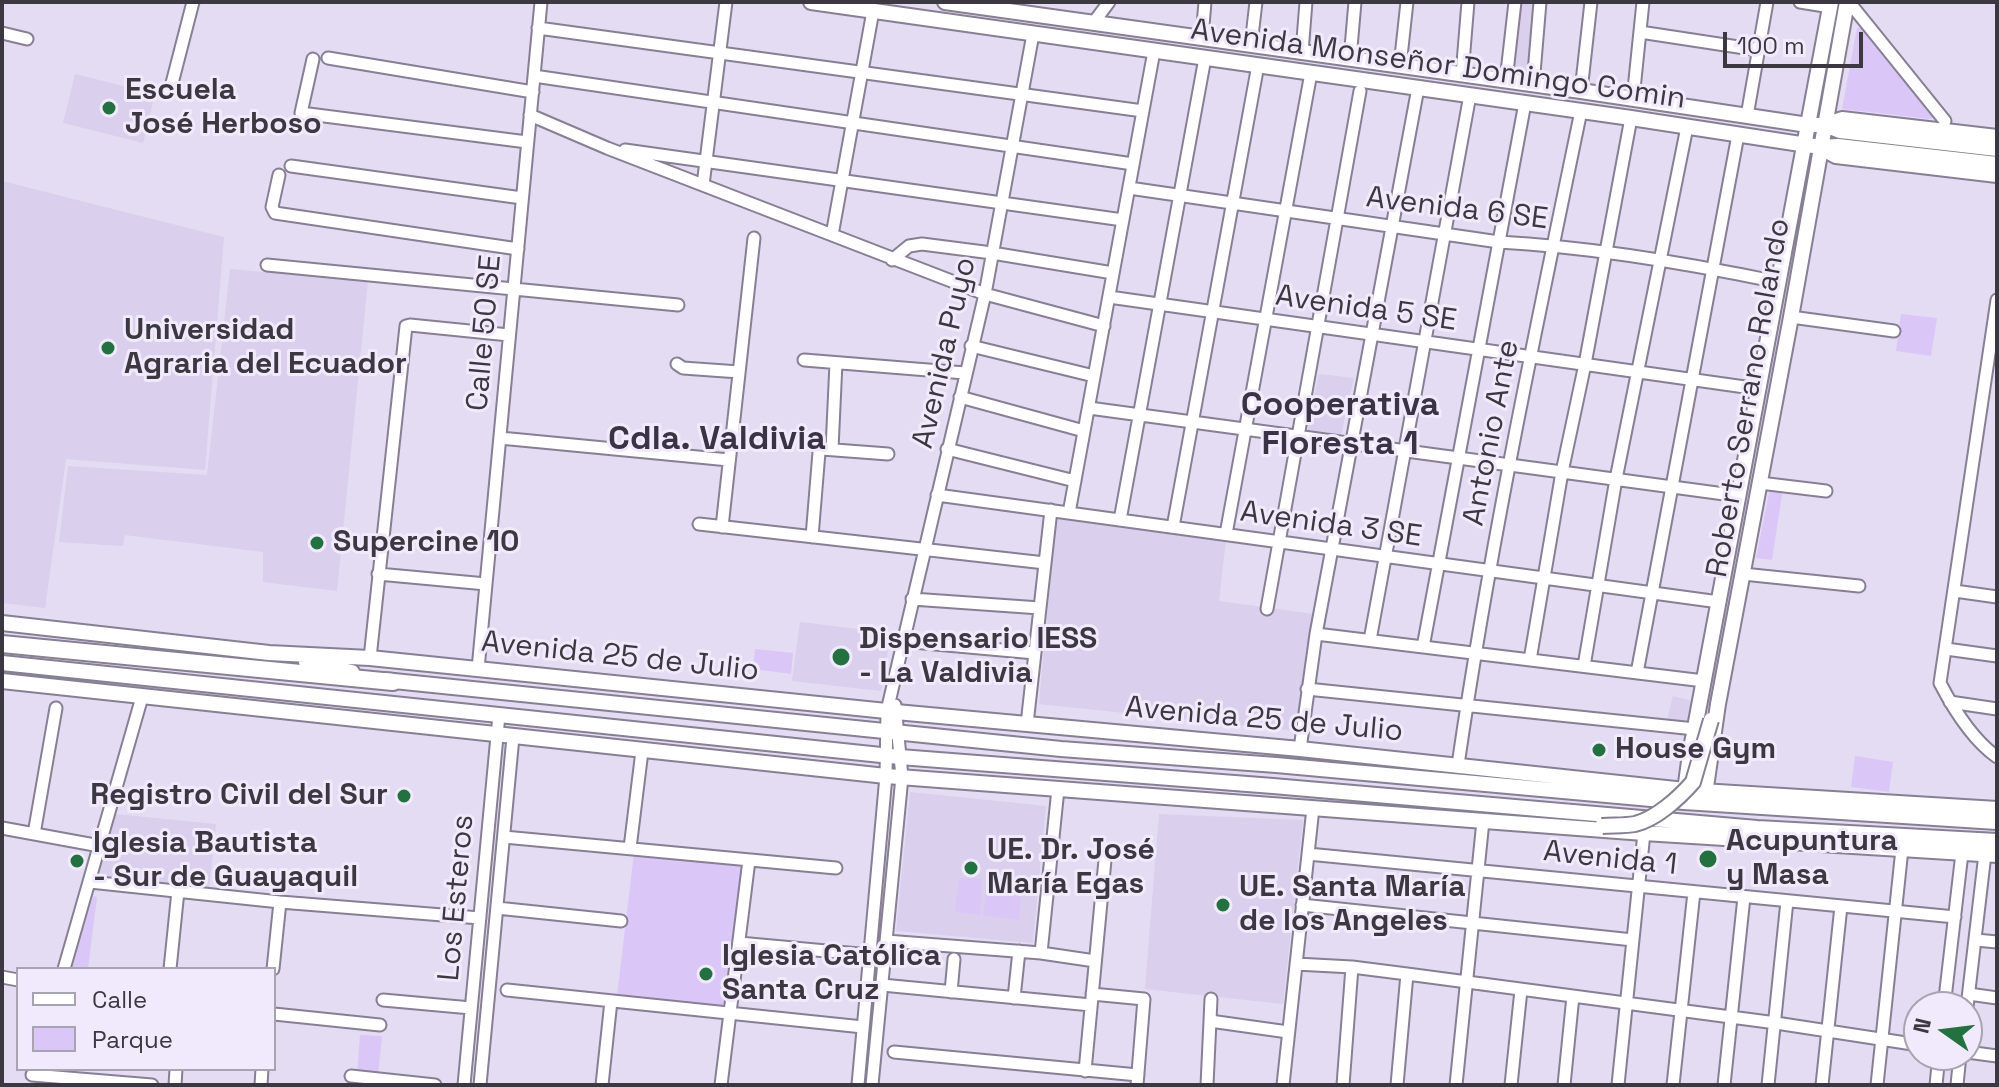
<!DOCTYPE html>
<html>
<head>
<meta charset="utf-8">
<style>
	body { margin:0 }
	#map { position:relative; width:1999px; height:1087px; overflow:hidden; background:#e4dcf2; font-family:"Space Grotesk",sans-serif }
	canvas { display:block }
	.frame { position:absolute; inset:0; border:4px solid #3b3841; pointer-events:none }
	.legend { position:absolute; left:16px; top:967px; width:260px; height:104px; box-sizing:border-box; background:#f1eafc; border:2px solid #a8a3b1; margin:0; padding:10px 14px; list-style:none; font-size:24px; color:#3b3841 }
	.legend li { display:flex; align-items:center; gap:16px; height:40px }
	.legend b { width:40px; border:2px solid #a8a3b1 }
	.north { position:absolute; left:1903px; top:991px; width:80px; height:80px; box-sizing:border-box; background:#f1eafc; border:2px solid #a8a3b1; border-radius:50%; rotate:284deg; font-size:22px; font-weight:700; line-height:32px; text-align:center; color:#3b3841 }
	.north::after { content:''; display:block; margin:auto; width:28px; height:36px; background:#237141; clip-path:polygon(50% 0,100% 100%,50% 72%,0 100%) }
	.scale { position:absolute; left:1723px; top:32px; width:140px; height:36px; box-sizing:border-box; border:4px solid #3b3841; border-top:0; padding-left:10px; font-size:24px; line-height:28px; white-space:nowrap; color:#3b3841; -webkit-text-stroke:6px #f1eafc; paint-order:stroke }
</style>
</head>
<body>
<div id="map">
<canvas width="1999" height="1087"></canvas>
<div class="frame"></div>
<ul class="legend">
<li><b style="height:10px;background:#fff"></b>Calle</li>
<li><b style="height:22px;background:#dac7f7"></b>Parque</li>
</ul>
<div class="north">N</div>
<div class="scale">100 m</div>
</div>
<script>
const c = document.querySelector('canvas').getContext('2d');
c.lineJoin = 'round';
function paint(path, color) { c.fillStyle = color; c.fill(path, 'evenodd'); }
function trace(path, color, width, dash) { c.strokeStyle = color; c.lineWidth = width; c.lineCap = dash ? 'butt' : 'round'; c.setLineDash(dash || []); c.stroke(path); }
function drawText(font, color, halo, rows, align = 'center') {
  c.font = font + ' "Space Grotesk",sans-serif'; c.lineWidth = 6; c.setLineDash([]); c.textBaseline = 'middle'; c.strokeStyle = halo; c.fillStyle = color; for (const [text, x, y, turn = 0] of rows) {
    c.save(); c.translate(x, y); c.rotate((+turn || 0) * Math.PI / 180); c.textAlign = isNaN(turn) ? turn : align; if (halo) c.strokeText(text, 0, 0); c.fillText(text, 0, 0); c.restore();
  }
}
paint(new Path2D(`
	M 1517,2 L 1536,2 L 1529,69 L 1509,67 Z
	M 75,74 L 155,94 L 143,143 L 63,123 Z
	M 2,181 L 224,237 L 205,470 L 66,459 L 45,608 L 2,603 Z
	M 230,269 L 368,281 L 337,591 L 263,582 L 263,552 L 125,535 L 123,546 L 59,542 L 68,466 L 207,475 Z
	M 1319,374 L 1354,378 L 1341,435 L 1307,431 Z
	M 1056,519 L 1226,540 L 1219,601 L 1314,614 L 1296,731 L 1039,704 Z
	M 800,622 L 891,633 L 881,691 L 792,681 Z
	M 1673,696 L 1696,702 L 1691,723 L 1667,720 Z
	M 910,792 L 1046,806 L 1033,943 L 896,931 Z
	M 115,814 L 216,824 L 209,889 L 96,879 Z
	M 1159,814 L 1303,820 L 1283,1004 L 1145,989 Z`), '#dacfec');
paint(new Path2D(`
	M 1857,28 L 1862,28 L 1933,116 L 1931,119 L 1842,109 Z
	M 1901,314 L 1937,318 L 1931,356 L 1896,351 Z
	M 1783,488 L 1772,560 L 1756,558 L 1769,493 L 1773,489 Z
	M 755,649 L 793,653 L 791,674 L 753,669 Z
	M 1855,756 L 1893,762 L 1889,792 L 1851,787 Z
	M 634,853 L 746,867 L 727,1006 L 617,996 Z
	M 959,878 L 982,879 L 980,915 L 955,912 Z
	M 988,880 L 1022,883 L 1019,920 L 983,915 Z
	M 93,896 L 97,897 L 88,969 L 70,969 Z
	M 360,1035 L 382,1036 L 378,1076 L 357,1074 Z`), '#dac7f7');
const minor = new Path2D(`
	M 1800,2 L 1831,7
	M 1849,2 L 1945,121
	M 1094,22 L 1109,2
	M 538,28 L 1143,111
	M 1640,32 L 1758,50
	M 2,33 L 27,39
	M 1202,37 L 1205,2
	M 1251,45 L 1256,2
	M 1302,52 L 1306,2
	M 328,58 L 533,92
	M 313,59 L 301,113 L 527,142
	M 1350,59 L 1355,2
	M 1400,66 L 1407,2
	M 1462,75 L 1468,2
	M 534,76 L 1133,164
	M 1506,81 L 1515,2
	M 1533,85 L 1540,2
	M 170,91 L 193,2
	M 1581,91 L 1591,2
	M 1633,99 L 1643,2
	M 530,115 L 607,148 L 985,294 L 1104,326
	M 1747,116 L 1767,2
	M 625,150 L 1123,220
	M 291,166 L 522,198
	M 279,175 L 272,207 L 275,213 L 518,249
	M 703,185 L 726,2
	M 1129,188 L 1499,242 C 1593,247 1686,263 1778,282
	M 832,235 L 873,11
	M 892,260 L 909,246 L 922,244 L 992,253 L 1113,273
	M 267,265 L 678,305
	M 1109,297 L 1759,389
	M 1997,300 L 1940,683 C 1954,710 1973,740 1997,757
	M 1791,317 L 1894,331
	M 971,346 L 1094,376
	M 804,360 L 965,373
	M 677,364 L 683,368 L 739,372
	M 960,397 L 1084,431
	M 1089,408 L 1739,496
	M 500,438 L 729,460
	M 832,449 L 836,363
	M 947,449 L 1075,481
	M 1760,483 L 1826,491
	M 937,495 L 1719,602
	M 1069,513 L 1154,51
	M 1120,520 L 1205,58
	M 699,524 L 1045,563
	M 722,527 L 754,238
	M 1173,527 L 1258,65
	M 1226,534 L 1311,73
	M 812,537 L 819,452 L 822,449 L 888,454
	M 378,574 L 486,584
	M 1743,574 L 1859,586
	M 1955,591 L 1997,597
	M 912,599 L 1040,608
	M 1267,609 L 1360,91
	M 1316,634 L 1704,681
	M 1370,640 L 1470,95
	M 902,641 L 1035,653
	M 1423,647 L 1525,103
	M 1946,649 L 1997,656
	M 370,658 L 406,326 L 410,325 L 509,335
	M 1530,660 L 1562,472 L 1585,364 L 1631,118
	M 1584,666 L 1616,479 L 1687,127
	M 478,669 L 541,2
	M 1637,673 L 1738,135
	M 1307,689 L 1695,729
	M 1950,702 L 1997,709
	M 1027,724 L 1051,510
	M 1300,749 L 1316,634 L 1418,88
	M 1458,765 C 1490,545 1536,328 1581,111
	M 2,828 L 100,846
	M 34,834 L 56,708
	M 504,837 L 836,868
	M 630,848 L 642,751
	M 1308,854 L 1955,917
	M 90,882 L 280,902 L 480,918
	M 1302,905 L 1633,940
	M 497,908 L 621,921
	M 1976,940 L 1997,942
	M 886,941 L 1041,953 L 1095,961
	M 739,943 L 870,955
	M 1041,953 L 1058,789
	M 1296,964 L 1352,967 L 1407,974 L 1776,1023 L 1919,1045
	M 64,969 L 142,697
	M 170,969 L 178,891
	M 273,969 L 280,902
	M 2,977 L 18,980
	M 882,985 L 1091,1005
	M 507,990 L 863,1027
	M 951,992 L 954,959
	M 1092,994 L 1144,999 L 1137,1085
	M 1969,994 L 1997,998
	M 1014,998 L 1019,951
	M 383,1000 L 471,1008
	M 1944,1007 L 1962,853
	M 1967,1007 L 1985,854
	M 274,1014 L 380,1025
	M 1210,1021 L 1288,1032
	M 894,1052 L 1138,1075
	M 1967,1052 L 1997,1056
	M 1085,1071 L 1105,860
	M 32,1075 L 152,1085
	M 351,1076 L 435,1085
	M 175,1085 L 176,1069
	M 261,1085 L 262,1069
	M 464,1085 L 499,715
	M 480,1085 L 513,737
	M 602,1085 L 611,1001
	M 721,1085 L 749,860
	M 858,1085 L 886,776 L 887,711 L 985,294 L 1033,34
	M 872,1085 L 902,777 L 895,705
	M 1207,1085 L 1211,999
	M 1283,1085 L 1313,808
	M 1343,1085 L 1352,967
	M 1397,1085 L 1407,974
	M 1456,1085 L 1483,821
	M 1511,1085 L 1521,990
	M 1564,1085 L 1573,996
	M 1618,1085 L 1644,833
	M 1673,1085 L 1694,892
	M 1724,1085 L 1744,897
	M 1768,1085 L 1787,901
	M 1822,1085 L 1841,906
	M 1877,1085 L 1902,849
	M 1936,1085 L 1939,1055
	M 1957,1085 L 1960,1055`);
const major = new Path2D(`
	M 811,2 L 1631,118 L 1820,147 L 1838,146 L 1997,164
	M 945,2 L 1581,91 L 1808,125 L 1825,125 L 1842,119 L 1997,137
	M 1825,125 L 1840,131 L 1997,149
	M 1821,148 L 1836,156 L 1997,175
	M 2,623 L 269,653 L 370,658 L 896,712 L 1300,749 L 1685,790 L 1997,809
	M 306,662 L 352,672
	M 2,663 L 900,757 L 1273,786 L 1757,828 L 1997,841
	M 384,680 L 1061,749 L 1276,765 L 1684,802 L 1997,822
	M 2,681 L 886,776 L 1644,833 L 1997,855
	M 1684,798 L 1690,754 L 1831,2
	M 1704,801 L 1718,704 L 1791,317 L 1847,2`);
const highway = new Path2D(`
	M 2,644 L 393,682`);
trace(minor, '#877f93', 15);
trace(major, '#877f93', 18);
trace(highway, '#877f93', 20);
trace(minor, '#fff', 11);
trace(major, '#fff', 14);
trace(highway, '#fff', 16);
const majorBridge = new Path2D(`
	M 1602,826 C 1612,825 1624,826 1635,824 C 1656,819 1679,798 1693,782 L 1711,720`);
trace(majorBridge, '#877f93', 18, []);
trace(majorBridge, '#fff', 14);
for (const [x, y, r, color] of [
	[109,108,8,"#237141"],
	[108,348,8,"#237141"],
	[317,543,8,"#237141"],
	[841,657,10,"#237141"],
	[1599,750,8,"#237141"],
	[404,796,8,"#237141"],
	[1708,859,10,"#237141"],
	[77,861,8,"#237141"],
	[971,868,8,"#237141"],
	[1223,905,8,"#237141"],
	[706,974,8,"#237141"]
]) { const dot = new Path2D(); dot.arc(x, y, r, 0, 2 * Math.PI); c.fillStyle = color; c.fill(dot); trace(dot, '#f1eafc', 3); }
drawText('30px', '#3b3841', '#f1eafc', [
	["Avenida Monseñor Domingo Comin",1438,65,8],
	["Avenida 6 SE",1457,209,7],
	["Avenida 5 SE",1366,309,8],
	["Calle 50 SE",485,333,-85],
	["Avenida Puyo",945,353,-77],
	["Roberto Serrano Rolando",1749,398,-80],
	["Antonio Ante",1492,433,-79],
	["Avenida 3 SE",1331,525,8],
	["Avenida 25 de Julio",620,657,6],
	["Avenida 25 de Julio",1264,720,5],
	["Avenida 1",1610,859,6],
	["Los Esteros",457,898,-85]
]);
drawText('bold 30px', '#3b3841', '#f1eafc', [
	["Escuela",125,91],
	["José Herboso",125,125],
	["Universidad",124,331],
	["Agraria del Ecuador",124,365],
	["Supercine 10",333,543],
	["Dispensario IESS",859,640],
	["- La Valdivia",859,674],
	["House Gym",1615,750],
	["Registro Civil del Sur",388,796,"right"],
	["Acupuntura",1726,842],
	["y Masa",1726,876],
	["Iglesia Bautista",93,844],
	["- Sur de Guayaquil",93,878],
	["UE. Dr. José",987,851],
	["María Egas",987,885],
	["UE. Santa María",1239,888],
	["de los Angeles",1239,922],
	["Iglesia Católica",722,957],
	["Santa Cruz",722,991]
], 'left');
drawText('bold 34px', '#3a3344', '#f1eafc', [
	["Cooperativa",1340,406],
	["Floresta 1",1340,445],
	["Cdla. Valdivia",717,440]
]);
</script>
</body>
</html>
